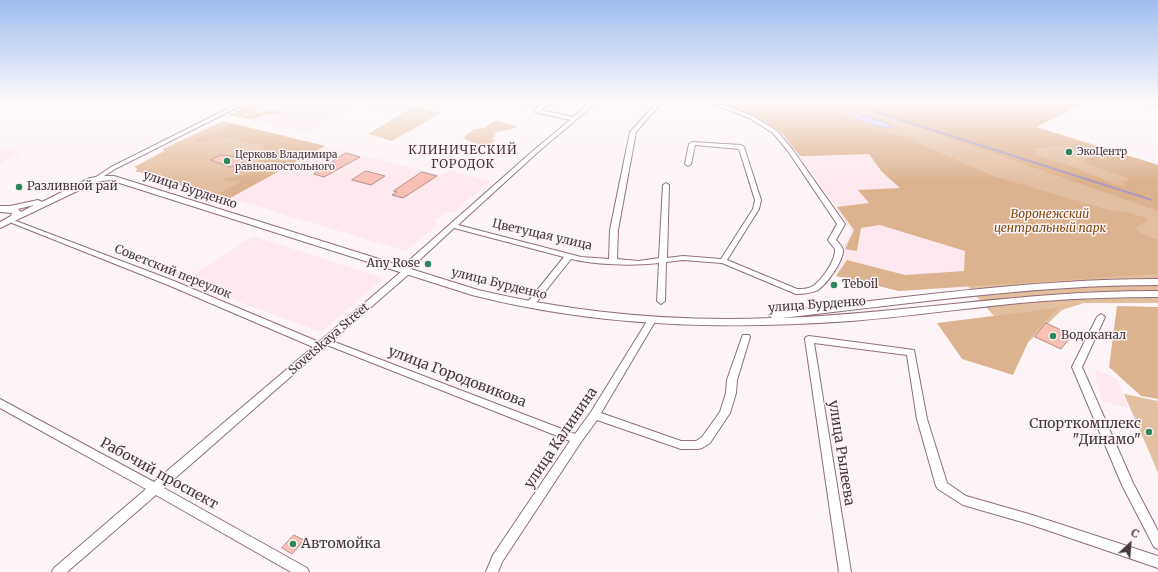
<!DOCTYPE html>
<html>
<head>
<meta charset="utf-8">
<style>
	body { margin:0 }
	#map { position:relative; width:1158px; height:572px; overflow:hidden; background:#fdf4f7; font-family:Merriweather,serif }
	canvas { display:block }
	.north { position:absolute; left:1110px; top:524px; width:40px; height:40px; -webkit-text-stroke:3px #fdf4f7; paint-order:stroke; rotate:26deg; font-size:11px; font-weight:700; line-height:16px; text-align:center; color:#47373c }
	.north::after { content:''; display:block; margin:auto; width:14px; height:18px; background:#47373c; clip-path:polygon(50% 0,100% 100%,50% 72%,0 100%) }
</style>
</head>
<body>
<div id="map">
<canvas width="1158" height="572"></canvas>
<div class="north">С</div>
</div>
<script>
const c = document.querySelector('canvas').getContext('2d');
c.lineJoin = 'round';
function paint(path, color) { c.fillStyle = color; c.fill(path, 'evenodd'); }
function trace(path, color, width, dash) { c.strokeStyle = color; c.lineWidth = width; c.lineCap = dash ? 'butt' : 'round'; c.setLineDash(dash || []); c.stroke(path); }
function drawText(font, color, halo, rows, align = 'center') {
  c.font = font + ' Merriweather,serif'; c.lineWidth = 3; c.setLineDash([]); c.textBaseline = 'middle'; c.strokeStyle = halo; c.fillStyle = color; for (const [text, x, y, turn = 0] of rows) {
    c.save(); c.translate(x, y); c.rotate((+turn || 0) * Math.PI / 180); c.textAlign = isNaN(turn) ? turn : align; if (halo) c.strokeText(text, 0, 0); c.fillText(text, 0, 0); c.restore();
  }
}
paint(new Path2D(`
	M 255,102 L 411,102 L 391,114 L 355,106 L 306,132 L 229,115 Z
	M 490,102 L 543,102 L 533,111 Z
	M 0,146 L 6,149 L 21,154 L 0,163 Z
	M 325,146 L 442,175 L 449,170 L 491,181 L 453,213 L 447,211 L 434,222 L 439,224 L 405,251 L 230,198 Z
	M 869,154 L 967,248 L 964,282 L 892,286 L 833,273 L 851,230 L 800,156 Z
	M 253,236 L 384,278 L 321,332 L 183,281 Z
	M 1097,370 L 1117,379 L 1128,408 L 1102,401 L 1095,375 Z`), '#fce8ee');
paint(new Path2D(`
	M 718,102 L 1086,102 L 1036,127 L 1158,165 L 1158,303 L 1084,303 L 1062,310 L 1022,348 L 964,282 L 967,248 L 869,154 L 800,156 L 781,132 L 754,115 Z
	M 414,106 L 441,113 L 392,141 L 368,134 Z
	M 223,121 L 325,146 L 230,198 L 207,194 L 139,172 L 136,172 L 137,168 L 134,167 L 164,151 L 163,149 Z
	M 494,121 L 498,121 L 517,126 C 507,133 501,129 493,134 L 496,136 L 492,139 L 496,140 L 486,147 L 466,140 L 464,137 L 474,129 L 484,128 Z
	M 1124,394 L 1158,401 L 1158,473 L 1154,463 Z`), '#e3be9f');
paint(new Path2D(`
	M 718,102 L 838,102 L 843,108 L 838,111 L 839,115 L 873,128 L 899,135 L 996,177 L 1109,210 L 1130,213 L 1146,218 L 1148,221 L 1135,228 L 1141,233 L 1158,240 L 1158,274 L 899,291 L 836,276 L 847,260 L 905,275 L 964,271 L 965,251 L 880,225 L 861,228 L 857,251 L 845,249 L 854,230 L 837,207 L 869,203 L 858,190 L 900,188 L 882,172 L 869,154 L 800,156 L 781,132 L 754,115 Z
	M 867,102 L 887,102 L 897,108 L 910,102 L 1086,102 L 1036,127 L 1158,165 L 1158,211 L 869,110 ZM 1056,145 L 1083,153 L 1089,157 L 1082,162 L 1127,178 L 1130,180 L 1122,182 L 1126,187 C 1105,182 1086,171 1066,164 C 1055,160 1043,160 1034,153 L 1036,150 L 1032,148 L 1047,148 Z
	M 250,105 L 261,107 L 240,118 L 229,115 Z
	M 270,110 L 281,112 C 274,117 271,113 265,115 C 252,118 257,121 242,118 L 254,112 L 261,113 Z
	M 230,123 L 325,146 L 230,198 L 215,196 L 242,181 L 223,180 L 227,178 L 245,175 L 258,166 L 259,159 L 268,152 L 260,144 L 251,144 L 227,137 L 200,143 L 195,140 L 202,136 L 213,133 Z
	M 1117,306 L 1158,307 L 1158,399 L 1141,396 L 1109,367 Z
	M 1058,308 L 1031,336 L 1013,375 L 962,359 L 937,323 Z`), '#ddb28e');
const water = new Path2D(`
	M 848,112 L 854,112 L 889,124 L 893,127 C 882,130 855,120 848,112 Z`);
paint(water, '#d1c7fa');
trace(water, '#a89cc1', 1);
trace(new Path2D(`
	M 870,102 L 873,110 L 882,114 L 1152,200`), '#a89cc1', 2);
const building = new Path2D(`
	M 346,153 L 360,157 L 324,177 L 314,174 Z
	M 221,155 L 232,156 L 244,159 L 241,164 L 230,167 L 211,160 Z
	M 366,171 L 385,176 L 371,185 L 352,180 Z
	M 422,172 L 437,176 L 403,198 L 392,195 L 397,192 L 394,191 Z
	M 1046,323 L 1072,335 L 1061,349 L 1035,337 Z
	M 294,535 L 304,540 L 292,554 L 282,548 Z`);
paint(building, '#f9beb4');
trace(building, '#b58f88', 1);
const minor = new Path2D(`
	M 241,102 L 248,102 L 115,169 L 98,180 L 94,180 L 93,179 L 111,167 Z
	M 544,102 L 550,102 L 541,110 L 573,117 L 591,102 L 597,102 L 538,152 L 458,225 L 581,257 L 609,259 L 610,230 L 630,132 L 657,102 L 662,102 L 636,132 L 618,230 L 617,259 L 639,261 L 659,258 L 663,185 L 666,183 L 669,185 L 667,258 L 683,256 L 721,259 L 753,209 L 755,200 L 739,149 L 695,145 L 691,164 L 688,166 L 685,164 L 689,144 L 692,142 L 741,145 L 744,147 L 761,200 L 759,209 L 727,260 L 797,289 C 803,289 808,289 813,286 C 822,280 836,260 835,249 L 828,240 L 837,224 L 788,151 L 773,133 L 749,118 L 708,102 L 715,102 L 753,116 L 777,131 L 792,149 L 845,224 L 836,240 C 838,242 842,246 843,250 C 844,260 826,285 818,290 C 811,293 804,294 796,294 L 722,263 L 683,260 L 666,262 L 665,301 L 661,304 L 657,301 L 659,263 C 633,266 596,265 571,259 L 536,303 L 533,304 L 529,301 L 530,299 L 564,257 L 454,228 L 412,267 L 409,274 L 332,341 L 575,434 L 591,412 L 649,318 L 655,318 L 656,320 L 601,413 L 681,441 L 696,441 L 702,437 L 720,412 L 726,393 L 727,380 L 742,337 L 743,335 L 749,335 L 750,337 L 737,380 L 736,393 L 730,413 L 710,443 L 702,448 L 698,449 L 681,449 L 597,420 L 581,442 L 502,562 L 498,572 L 486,572 L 493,555 L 570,441 L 327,345 L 324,349 L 321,350 L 164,488 L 307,568 L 309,572 L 291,572 L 156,495 L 67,572 L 52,572 L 54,568 L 146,489 L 0,408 L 0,399 L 154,482 L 313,347 L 168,285 L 12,223 L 11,222 L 12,221 L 16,221 L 174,281 L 319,342 L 402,271 L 405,264 L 534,150 L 570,120 L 535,112 L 535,110 Z
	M 1144,102 L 1158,102 L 1158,106 L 1145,103 Z
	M 1101,314 L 1105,317 L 1082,367 L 1133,483 L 1158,531 L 1158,549 L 1154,547 L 1122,485 L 1072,367 L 1097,317 Z
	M 809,336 L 914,350 L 927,419 L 947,483 L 966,496 L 1029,514 L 1158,556 L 1158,568 L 1029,524 L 963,505 L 938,489 L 936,486 L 917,419 L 907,355 L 814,343 L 851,572 L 839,572 L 805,339 L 806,337 Z`);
const major = new Path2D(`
	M 102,176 L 114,176 L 478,290 C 575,313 673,322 772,318 L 769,315 L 774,312 C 902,298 1030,279 1158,279 L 1158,285 C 1032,285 907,304 782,318 C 908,313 1032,290 1158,291 L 1158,297 C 1120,297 1082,298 1044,301 C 979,306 915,316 851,321 C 723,330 597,327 472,295 L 110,180 L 96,182 L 0,228 L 0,222 L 11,216 L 12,213 L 0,212 L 0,206 L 10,206 L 38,200 L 42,202 L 90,178 ZM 34,205 L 21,212 L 18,209 Z`);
trace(minor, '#916e79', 2);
trace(major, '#916e79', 2);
paint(minor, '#fff');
paint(major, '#fff');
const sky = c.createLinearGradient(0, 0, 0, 182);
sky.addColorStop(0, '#9fbcef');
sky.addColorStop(0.56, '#fefafb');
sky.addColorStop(1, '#fefafb00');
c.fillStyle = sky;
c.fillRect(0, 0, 1158, 182);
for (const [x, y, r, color] of [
	[1069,152,4,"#2d875c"],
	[227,161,4,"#2d875c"],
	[19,187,4,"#2d875c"],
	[428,264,4,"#2d875c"],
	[834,285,4,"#2d875c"],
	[1053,336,4,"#2d875c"],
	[1149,432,4,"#2d875c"],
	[293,544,4,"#2d875c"]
]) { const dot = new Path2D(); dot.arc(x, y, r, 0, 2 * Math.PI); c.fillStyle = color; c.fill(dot); trace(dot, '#fdf4f7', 1.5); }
drawText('10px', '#47373c', '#fdf4f7', [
	["ЭкоЦентр",1077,152],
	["Церковь Владимира",235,155],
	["равноапостольного",235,167]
], 'left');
c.letterSpacing = '1px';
drawText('12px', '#4e2f39', '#fdf4f7', [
	["КЛИНИЧЕСКИЙ",463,151],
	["ГОРОДОК",463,165]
]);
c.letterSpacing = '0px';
drawText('12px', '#47373c', '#fdf4f7', [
	["Разливной рай",27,187],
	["Any Rose",420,264,"right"],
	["Teboil",842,285],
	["Водоканал",1061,336]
], 'left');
drawText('12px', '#47373c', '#fdf4f7', [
	["улица Бурденко",190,190,18],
	["Цветущая улица",542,235,13],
	["Советский переулок",173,272,22],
	["улица Бурденко",499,284,14],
	["улица Бурденко",817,305,-4],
	["Sovetskaya Street",329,339,-41]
]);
drawText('italic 12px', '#7e490c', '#fdf4f7', [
	["Воронежский",1050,215],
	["центральный парк",1050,229]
]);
drawText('14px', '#47373c', '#fdf4f7', [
	["улица Городовикова",457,377,21],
	["улица Калинина",561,438,-56],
	["улица Рылеева",841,453,81],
	["Рабочий проспект",159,474,29]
]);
drawText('14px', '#47373c', '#fdf4f7', [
	["Спорткомплекс",1141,424],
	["\"Динамо\"",1141,440],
	["Автомойка",301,544,"left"]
], 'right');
</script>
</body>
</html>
